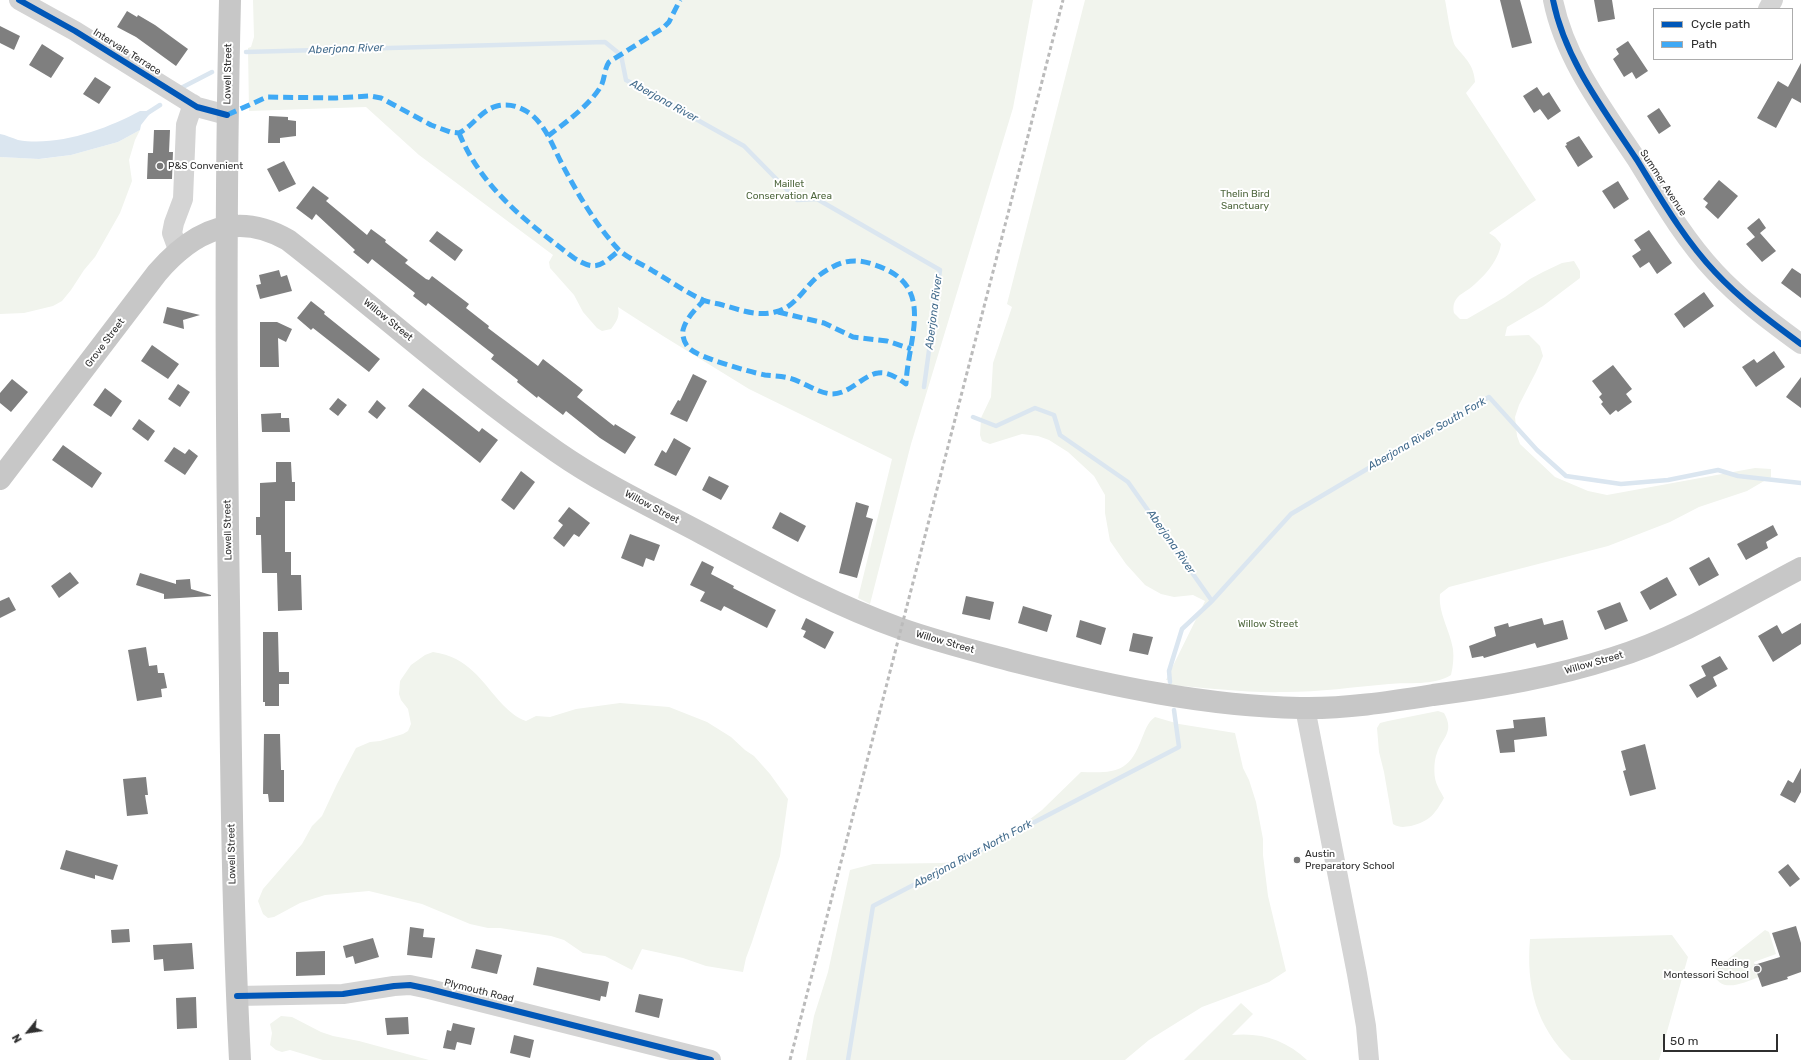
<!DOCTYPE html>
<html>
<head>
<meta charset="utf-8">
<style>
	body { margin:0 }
	#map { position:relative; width:1801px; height:1060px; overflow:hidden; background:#fff; font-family:Rubik,sans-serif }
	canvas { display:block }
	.legend { position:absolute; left:1653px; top:8px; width:140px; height:52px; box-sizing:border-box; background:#fff; border:1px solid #acacac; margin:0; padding:5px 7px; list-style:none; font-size:12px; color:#2f2f2f }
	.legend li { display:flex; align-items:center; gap:8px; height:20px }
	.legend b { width:20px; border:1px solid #acacac }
	.north { position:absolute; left:8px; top:1012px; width:40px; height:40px; -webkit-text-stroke:3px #fff; paint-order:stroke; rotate:240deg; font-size:11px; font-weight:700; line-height:16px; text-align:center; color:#2f2f2f }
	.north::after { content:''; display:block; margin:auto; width:14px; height:18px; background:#2f2f2f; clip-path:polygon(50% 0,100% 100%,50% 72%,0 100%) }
	.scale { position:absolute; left:1663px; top:1034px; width:115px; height:18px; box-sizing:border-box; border:2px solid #2f2f2f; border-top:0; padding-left:5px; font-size:12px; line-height:14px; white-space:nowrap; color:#2f2f2f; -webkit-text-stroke:3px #fff; paint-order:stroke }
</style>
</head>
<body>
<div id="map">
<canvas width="1801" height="1060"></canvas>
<ul class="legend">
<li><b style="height:5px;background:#0057b8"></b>Cycle path</li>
<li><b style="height:5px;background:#3fa9f5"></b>Path</li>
</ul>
<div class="north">N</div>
<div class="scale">50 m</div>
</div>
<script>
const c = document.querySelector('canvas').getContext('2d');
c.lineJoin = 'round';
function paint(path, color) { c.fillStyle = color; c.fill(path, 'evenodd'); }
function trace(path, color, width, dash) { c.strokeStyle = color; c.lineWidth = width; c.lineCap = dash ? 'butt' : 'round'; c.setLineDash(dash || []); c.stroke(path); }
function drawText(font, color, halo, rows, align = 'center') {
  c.font = font + ' Rubik,sans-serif'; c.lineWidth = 4; c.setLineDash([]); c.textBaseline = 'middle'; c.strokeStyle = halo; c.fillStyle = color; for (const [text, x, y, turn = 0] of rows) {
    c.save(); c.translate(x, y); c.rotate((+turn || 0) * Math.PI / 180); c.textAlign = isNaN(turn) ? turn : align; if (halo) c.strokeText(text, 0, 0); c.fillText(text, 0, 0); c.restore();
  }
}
paint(new Path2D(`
	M 253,0 L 1033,0 L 1013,108 L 911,444 L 870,604 L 858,598 L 892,459 L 749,389 L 663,336 L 618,307 C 620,316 617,321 611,329 L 602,331 L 597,328 L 583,312 L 574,295 L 550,268 L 549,262 L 553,255 L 419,155 L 366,107 L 249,111 L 248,48 L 251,47 L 254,37 Z
	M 1085,0 L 1445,0 C 1447,9 1451,41 1456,47 C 1465,58 1474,65 1475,82 L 1466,93 L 1536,200 L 1489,233 L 1495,237 L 1501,244 C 1498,262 1483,278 1469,289 C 1465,292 1460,294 1457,298 C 1453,303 1453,308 1454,313 L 1460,319 L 1467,319 L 1505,297 L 1530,279 L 1543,272 L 1562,263 L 1574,261 L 1580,271 L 1580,278 L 1543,306 L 1507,327 L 1505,336 L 1529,335 L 1540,346 L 1543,356 L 1536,372 L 1519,405 L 1515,417 L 1517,436 L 1520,444 L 1555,477 L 1588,491 L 1607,495 L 1755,468 L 1771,469 L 1771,477 L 1747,491 L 1699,507 L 1670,522 L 1608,546 L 1449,587 L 1440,594 C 1438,613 1450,630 1453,649 C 1454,658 1453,666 1451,675 C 1433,686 1409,682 1389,684 C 1354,687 1320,692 1285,692 C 1246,693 1208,688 1169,685 L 1170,680 L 1166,680 L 1205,601 L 1193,595 L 1174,597 L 1161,594 L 1145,585 L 1126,564 L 1110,541 L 1105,513 L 1105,495 L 1094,476 L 1068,452 L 1049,440 L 1038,436 L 1022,434 L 990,444 L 982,441 L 980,435 L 981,418 L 991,397 L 993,363 L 1012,307 L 1007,304 Z
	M 140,130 L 135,140 L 129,160 L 132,181 L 120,213 L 95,257 L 84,270 L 71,290 L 62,301 L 53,306 L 24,313 L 0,314 L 0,157 L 40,159 L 71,155 L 118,142 Z
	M 433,652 C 469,657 481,681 503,705 C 510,712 517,718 526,721 L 536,716 L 550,717 L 576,709 L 620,703 L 669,707 L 707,722 L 731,737 L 745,750 L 754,756 L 770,774 L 788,799 L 780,856 L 752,942 L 746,958 L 743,972 L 706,966 L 683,958 L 642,949 L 632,970 L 605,956 L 583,953 L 564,940 L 551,936 L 500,928 L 488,928 L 470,924 L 422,904 L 369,891 L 325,895 L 300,903 L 274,917 L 268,918 L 263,914 L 258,901 L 263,889 L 302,844 L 312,826 L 322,816 L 337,784 L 356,748 L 370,742 L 380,741 L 403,734 L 408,731 L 411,724 L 408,709 L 401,700 L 399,694 L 400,681 L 411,665 L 425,655 Z
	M 1438,711 L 1444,713 C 1455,732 1442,738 1437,753 C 1434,760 1434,771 1435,778 C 1436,785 1441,792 1444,798 C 1435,814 1430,821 1411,826 C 1404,827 1400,828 1393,824 L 1384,772 L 1379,752 L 1377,728 L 1380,723 L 1388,721 Z
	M 1155,717 L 1179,724 L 1235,733 L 1243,768 L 1249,780 L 1256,802 L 1263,839 L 1263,855 L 1268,896 L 1286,971 L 1269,982 L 1202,1007 L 1149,1040 L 1125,1060 L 806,1060 L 814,1016 L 828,972 L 850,870 L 873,864 L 941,863 L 954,862 L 970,857 L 1012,836 L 1021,826 L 1042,810 L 1081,772 C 1116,773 1129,773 1142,738 C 1146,729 1147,723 1155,717 Z
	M 1765,930 L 1769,932 L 1776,954 L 1754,962 L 1759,977 C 1743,983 1719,995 1713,971 Z
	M 1672,935 L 1688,957 L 1659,1060 L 1571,1060 C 1536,1026 1526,986 1530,939 Z
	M 1241,1003 L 1253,1014 L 1232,1035 C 1261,1032 1286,1040 1307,1060 L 1184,1060 Z
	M 281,1016 L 292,1017 L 321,1032 L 333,1036 L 359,1041 L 429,1060 L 323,1060 L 290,1050 L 282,1052 L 276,1050 L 270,1045 L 272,1033 L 270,1024 Z`), '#f1f4ed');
paint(new Path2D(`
	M 140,111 L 152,111 L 141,125 L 140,130 L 118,142 L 71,155 L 39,159 L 0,157 L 0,134 C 6,135 12,138 18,140 C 57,147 107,129 140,111 Z`), '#dbe6f0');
trace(new Path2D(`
	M 246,52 L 605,42 L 621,55 L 626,80 L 744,146 L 797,200 L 817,199 L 940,270 L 924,387
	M 181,88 L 212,72
	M 146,114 L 160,105
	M 973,417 L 996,426 L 1035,408 L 1054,415 L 1060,435 L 1128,482 L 1212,601
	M 1170,682 L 1169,671 L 1182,629 L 1212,601 L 1291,514 L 1489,397 L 1537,450 L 1566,476 L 1621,484 L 1668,480 L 1718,470 L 1738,476 L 1801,483
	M 848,1060 L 873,906 L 1179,747 L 1174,710`), '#dbe6f0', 4.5);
paint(new Path2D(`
	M 1500,0 L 1520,0 L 1532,43 L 1512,48 Z
	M 1594,0 L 1612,0 L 1615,19 L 1598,22 Z
	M 127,11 L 137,17 L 138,15 L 155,25 L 188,49 L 176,66 L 136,37 L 117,27 Z
	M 0,26 L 20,36 L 14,50 L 0,43 Z
	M 1628,41 L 1648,71 L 1636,79 L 1632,72 L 1624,77 L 1613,59 L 1619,54 L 1616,49 Z
	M 42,44 L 64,58 L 51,78 L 29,65 Z
	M 1801,63 L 1801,103 L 1792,98 L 1776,128 L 1757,118 L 1778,81 L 1788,87 Z
	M 95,77 L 111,87 L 99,104 L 83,94 Z
	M 1537,87 L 1543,96 L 1549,92 L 1561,111 L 1548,120 L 1540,109 L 1534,113 L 1523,96 Z
	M 1659,108 L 1671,126 L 1659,134 L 1647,116 Z
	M 269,116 L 288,117 L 288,120 L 296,121 L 296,136 L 280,138 L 280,143 L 268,143 Z
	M 154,130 L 170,130 L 169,152 L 173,152 L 172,179 L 147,179 L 148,153 L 153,153 Z
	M 1579,136 L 1593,157 L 1578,167 L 1565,146 L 1567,145 L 1566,143 Z
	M 284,161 L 296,184 L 279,192 L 267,169 Z
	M 1719,180 L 1738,196 L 1718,219 L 1705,207 L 1708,203 L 1703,199 Z
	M 1618,181 L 1629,199 L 1614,209 L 1602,191 Z
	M 313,186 L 329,198 L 326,201 L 367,235 L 371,229 L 386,240 L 385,242 L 408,260 L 405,263 L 426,279 L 429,280 L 432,276 L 469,304 L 466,308 L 489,326 L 488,328 L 538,366 L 543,359 L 583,390 L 577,397 L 614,426 L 615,424 L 636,437 L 625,454 L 600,438 L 566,411 L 563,415 L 538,396 L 537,398 L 517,382 L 518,380 L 491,359 L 494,355 L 428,303 L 426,306 L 413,296 L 415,293 L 372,259 L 368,264 L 353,252 L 355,250 L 316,214 L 312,220 L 296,208 Z
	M 1759,218 L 1766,228 L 1760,233 L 1776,251 L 1762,262 L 1746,244 L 1755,237 L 1747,228 Z
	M 1649,230 L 1672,263 L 1657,274 L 1649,262 L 1640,268 L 1632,256 L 1641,250 L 1634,240 Z
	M 437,231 L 463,250 L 455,261 L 429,241 Z
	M 1792,268 L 1801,274 L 1801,298 L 1781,283 Z
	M 279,270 L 281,277 L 287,275 L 292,291 L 260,299 L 256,285 L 261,284 L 259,275 Z
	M 1704,292 L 1714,306 L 1684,328 L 1674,314 Z
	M 311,301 L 325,312 L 324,314 L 380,359 L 369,372 L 313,328 L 311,330 L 297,318 Z
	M 167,307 L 200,315 L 183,320 L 184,329 L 163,323 Z
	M 260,322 L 277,322 L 292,329 L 286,342 L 278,338 L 279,367 L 260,367 Z
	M 152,345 L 179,364 L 168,379 L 141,361 Z
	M 1774,351 L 1785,367 L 1756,387 L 1742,367 L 1754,359 L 1757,363 Z
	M 1613,365 L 1632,389 L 1626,394 L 1632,402 L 1618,412 L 1616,410 L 1610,415 L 1601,404 L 1603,402 L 1599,397 L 1602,394 L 1592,381 Z
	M 693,374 L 707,381 L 687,422 L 670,414 L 678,400 L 680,401 Z
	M 1801,377 L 1801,408 L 1786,397 Z
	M 12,379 L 28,392 L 11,412 L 0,403 L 0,393 Z
	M 178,384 L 190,392 L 180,407 L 168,399 Z
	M 105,388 L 122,401 L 111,417 L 93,405 Z
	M 423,388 L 479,432 L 482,428 L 498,440 L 480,463 L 408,406 Z
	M 338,398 L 347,405 L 338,416 L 329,409 Z
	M 377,400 L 386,408 L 377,419 L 368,412 Z
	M 281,413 L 281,418 L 289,418 L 290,432 L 262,432 L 261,414 Z
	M 139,419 L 155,431 L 148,441 L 132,429 Z
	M 674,438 L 691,448 L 676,476 L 654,465 L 662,450 L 666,453 Z
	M 63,445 L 102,473 L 92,488 L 52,460 Z
	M 174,447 L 185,454 L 189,449 L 198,456 L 185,475 L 164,461 Z
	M 276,462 L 291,462 L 292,482 L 295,482 L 295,501 L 285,501 L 285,552 L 291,552 L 291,575 L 301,575 L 302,610 L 278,611 L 277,573 L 262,573 L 261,535 L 256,535 L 256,517 L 260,517 L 260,483 L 276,482 Z
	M 521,471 L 535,482 L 514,510 L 501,500 Z
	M 709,476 L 729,486 L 721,500 L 702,490 Z
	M 856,502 L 869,506 L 866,517 L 873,519 L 857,578 L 839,573 Z
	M 569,507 L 590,523 L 579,537 L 574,534 L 564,547 L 553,538 L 563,525 L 558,521 Z
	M 780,512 L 806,526 L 798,542 L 772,528 Z
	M 1773,525 L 1778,535 L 1766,542 L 1768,548 L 1746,560 L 1737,544 Z
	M 630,534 L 660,545 L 654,561 L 646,558 L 643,567 L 621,558 Z
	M 1709,557 L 1719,575 L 1699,586 L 1689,568 Z
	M 702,561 L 714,567 L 711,574 L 734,586 L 733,588 L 776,610 L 767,628 L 724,606 L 721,611 L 700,601 L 705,592 L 690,585 Z
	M 70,572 L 79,583 L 59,598 L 51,586 Z
	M 140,573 L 176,584 L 176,580 L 190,579 L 191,589 L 211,595 L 211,596 L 164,599 L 164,594 L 136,585 Z
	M 1667,577 L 1677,595 L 1650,610 L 1640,592 Z
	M 966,596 L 994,602 L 990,620 L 962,614 Z
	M 9,597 L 16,610 L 0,618 L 0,601 Z
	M 1620,602 L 1628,621 L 1605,630 L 1597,611 Z
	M 1023,606 L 1052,615 L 1047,632 L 1018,623 Z
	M 806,618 L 834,632 L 825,649 L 803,637 L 806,631 L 801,629 Z
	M 1542,618 L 1544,625 L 1563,620 L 1568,639 L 1537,648 L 1535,643 L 1484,658 L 1483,656 L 1472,658 L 1469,646 L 1496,636 L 1494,627 L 1508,623 L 1509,627 Z
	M 1080,620 L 1106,628 L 1101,645 L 1076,637 Z
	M 1801,623 L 1801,644 L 1773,662 L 1758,636 L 1777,625 L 1782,634 Z
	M 263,632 L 278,632 L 279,672 L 289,672 L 289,684 L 279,684 L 279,706 L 265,706 L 265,702 L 263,702 Z
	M 1133,633 L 1153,637 L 1148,655 L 1129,651 Z
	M 146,647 L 149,666 L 157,665 L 158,673 L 164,673 L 167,688 L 161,689 L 162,697 L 137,701 L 128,650 Z
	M 1720,656 L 1728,669 L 1713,677 L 1717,686 L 1697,698 L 1689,685 L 1706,676 L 1701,666 Z
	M 1545,717 L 1547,736 L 1514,740 L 1515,752 L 1500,753 L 1496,730 L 1514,728 L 1513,720 Z
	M 264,734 L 280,734 L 281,770 L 284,770 L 284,802 L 269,802 L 268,794 L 263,794 Z
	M 1645,744 L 1656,789 L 1630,796 L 1623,771 L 1626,770 L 1621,751 Z
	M 1801,768 L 1801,792 L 1795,803 L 1780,795 L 1788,780 L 1793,783 Z
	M 146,777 L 148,795 L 145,795 L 148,814 L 127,816 L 123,779 Z
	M 66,850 L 118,865 L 113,880 L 95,875 L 95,879 L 60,869 Z
	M 1788,864 L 1800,879 L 1790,887 L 1778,872 Z
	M 1796,926 L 1801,943 L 1801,972 L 1787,977 L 1788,979 L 1762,987 L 1754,965 L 1780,957 L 1772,933 Z
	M 410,927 L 424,929 L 423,937 L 435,938 L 432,958 L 407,955 Z
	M 129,929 L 130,942 L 112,943 L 111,930 Z
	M 373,938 L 379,957 L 355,964 L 353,956 L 346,958 L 343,946 Z
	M 192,943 L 194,969 L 164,971 L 163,959 L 154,960 L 153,945 Z
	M 476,949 L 502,955 L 497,974 L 471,968 Z
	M 325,951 L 325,975 L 296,976 L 296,952 Z
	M 537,967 L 609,982 L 606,997 L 601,996 L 600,1001 L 533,985 Z
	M 639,994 L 663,999 L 659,1018 L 635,1012 Z
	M 196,997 L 197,1028 L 177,1029 L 176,998 Z
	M 408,1017 L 409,1034 L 387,1035 L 385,1018 Z
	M 453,1023 L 475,1028 L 471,1045 L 457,1042 L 455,1050 L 443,1048 L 447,1030 L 451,1031 Z
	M 514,1035 L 534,1040 L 530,1058 L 510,1053 Z`), '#7f7f7f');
trace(new Path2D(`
	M 19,0 L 75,31 L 197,107 L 227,115
	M 1553,0 C 1565,60 1604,110 1637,160 C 1661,199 1684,239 1715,272 C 1740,299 1771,322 1801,344
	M 1768,9 L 1773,0
	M 179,252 L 172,233 L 174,223 L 183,199 L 186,125 L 193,104
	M 1305,708 L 1357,974 L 1366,1026 L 1369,1060
	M 237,996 L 343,994 L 394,986 L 410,985 L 429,989 L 711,1060`), '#d4d4d4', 20);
trace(new Path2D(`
	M 230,0 C 225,201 226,401 229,602 C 231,755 232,907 240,1060
	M 0,479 L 157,273 C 193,231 236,210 288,240 C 378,310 463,387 557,452 C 603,484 654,508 703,534 C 767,568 831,604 899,628 C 938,642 979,652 1020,663 C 1111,686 1205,706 1300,708 C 1344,709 1389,702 1433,695 C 1494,687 1554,677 1613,658 C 1679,638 1740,600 1801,568`), '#c7c7c7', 22);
trace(new Path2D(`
	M 790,1060 L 1063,0`), '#bbb', 3, [4, 3]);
trace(new Path2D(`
	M 227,115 L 267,97 L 336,98 L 370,96 L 381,98 L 431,125 L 450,132 L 459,133 C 473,126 481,110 497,106 C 510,103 521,107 532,115 C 547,128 553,147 562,164 C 577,193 596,225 618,249 C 627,258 642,264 653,271 C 669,280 685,292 703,300 C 708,302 714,303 719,304 C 738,309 756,317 775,312 C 796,308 805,285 821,274 C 840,261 853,257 875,265 C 937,285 908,337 906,384 C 899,379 888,371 878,373 C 863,375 850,394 832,394 C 817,393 804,382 789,378 C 781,376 773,376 765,375 C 750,372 700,358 690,349 C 685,345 682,337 683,330 C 686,318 696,309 704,300
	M 459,133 C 482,189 528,223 574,258 C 597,273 602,264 620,250
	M 548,136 C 565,123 590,105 601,86 C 605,79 604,69 609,62 L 663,28 L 669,22 L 680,0
	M 778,312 L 824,323 L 853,337 L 887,341 L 911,349`), '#3fa9f5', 5, [10, 5]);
trace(new Path2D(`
	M 19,0 L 75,31 L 197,107 L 227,115
	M 1553,0 C 1565,60 1604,110 1637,160 C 1661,199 1684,239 1715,272 C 1740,299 1771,322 1801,344
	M 237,996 L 343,994 L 394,986 L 410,985 L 429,989 L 711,1060`), '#0057b8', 6);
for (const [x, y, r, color] of [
	[160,166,4,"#787878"],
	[1297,860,4,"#787878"],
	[1757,969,4,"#787878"]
]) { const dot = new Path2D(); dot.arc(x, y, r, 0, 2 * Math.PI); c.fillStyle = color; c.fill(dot); trace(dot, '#fff', 1.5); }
drawText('10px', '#2f2f2f', '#fff', [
	["Intervale Terrace",127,52,32],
	["Lowell Street",228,74,-89],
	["Summer Avenue",1663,183,57],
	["Willow Street",388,320,39],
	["Grove Street",105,343,-53],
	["Willow Street",652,507,28],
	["Lowell Street",228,530,-91],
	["Willow Street",945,642,16],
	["Willow Street",1594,663,-16],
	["Lowell Street",232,854,-91],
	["Plymouth Road",479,991,14]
]);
drawText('10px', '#2f2f2f', '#fff', [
	["P&S Convenient",168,166],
	["Austin",1305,854],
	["Preparatory School",1305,866],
	["Reading",1749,963,"right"],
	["Montessori School",1749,975,"right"]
], 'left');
drawText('10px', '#50683f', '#fff', [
	["Maillet",789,184],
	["Conservation Area",789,196],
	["Thelin Bird",1245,194],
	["Sanctuary",1245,206],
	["Willow Street",1268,624]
]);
drawText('italic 11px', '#426b8c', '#fff', [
	["Aberjona River",346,49,-2],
	["Aberjona River",664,101,29],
	["Aberjona River",934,312,-83],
	["Aberjona River South Fork",1427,434,-30],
	["Aberjona River",1171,542,55],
	["Aberjona River North Fork",973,854,-28]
]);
</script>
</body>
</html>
